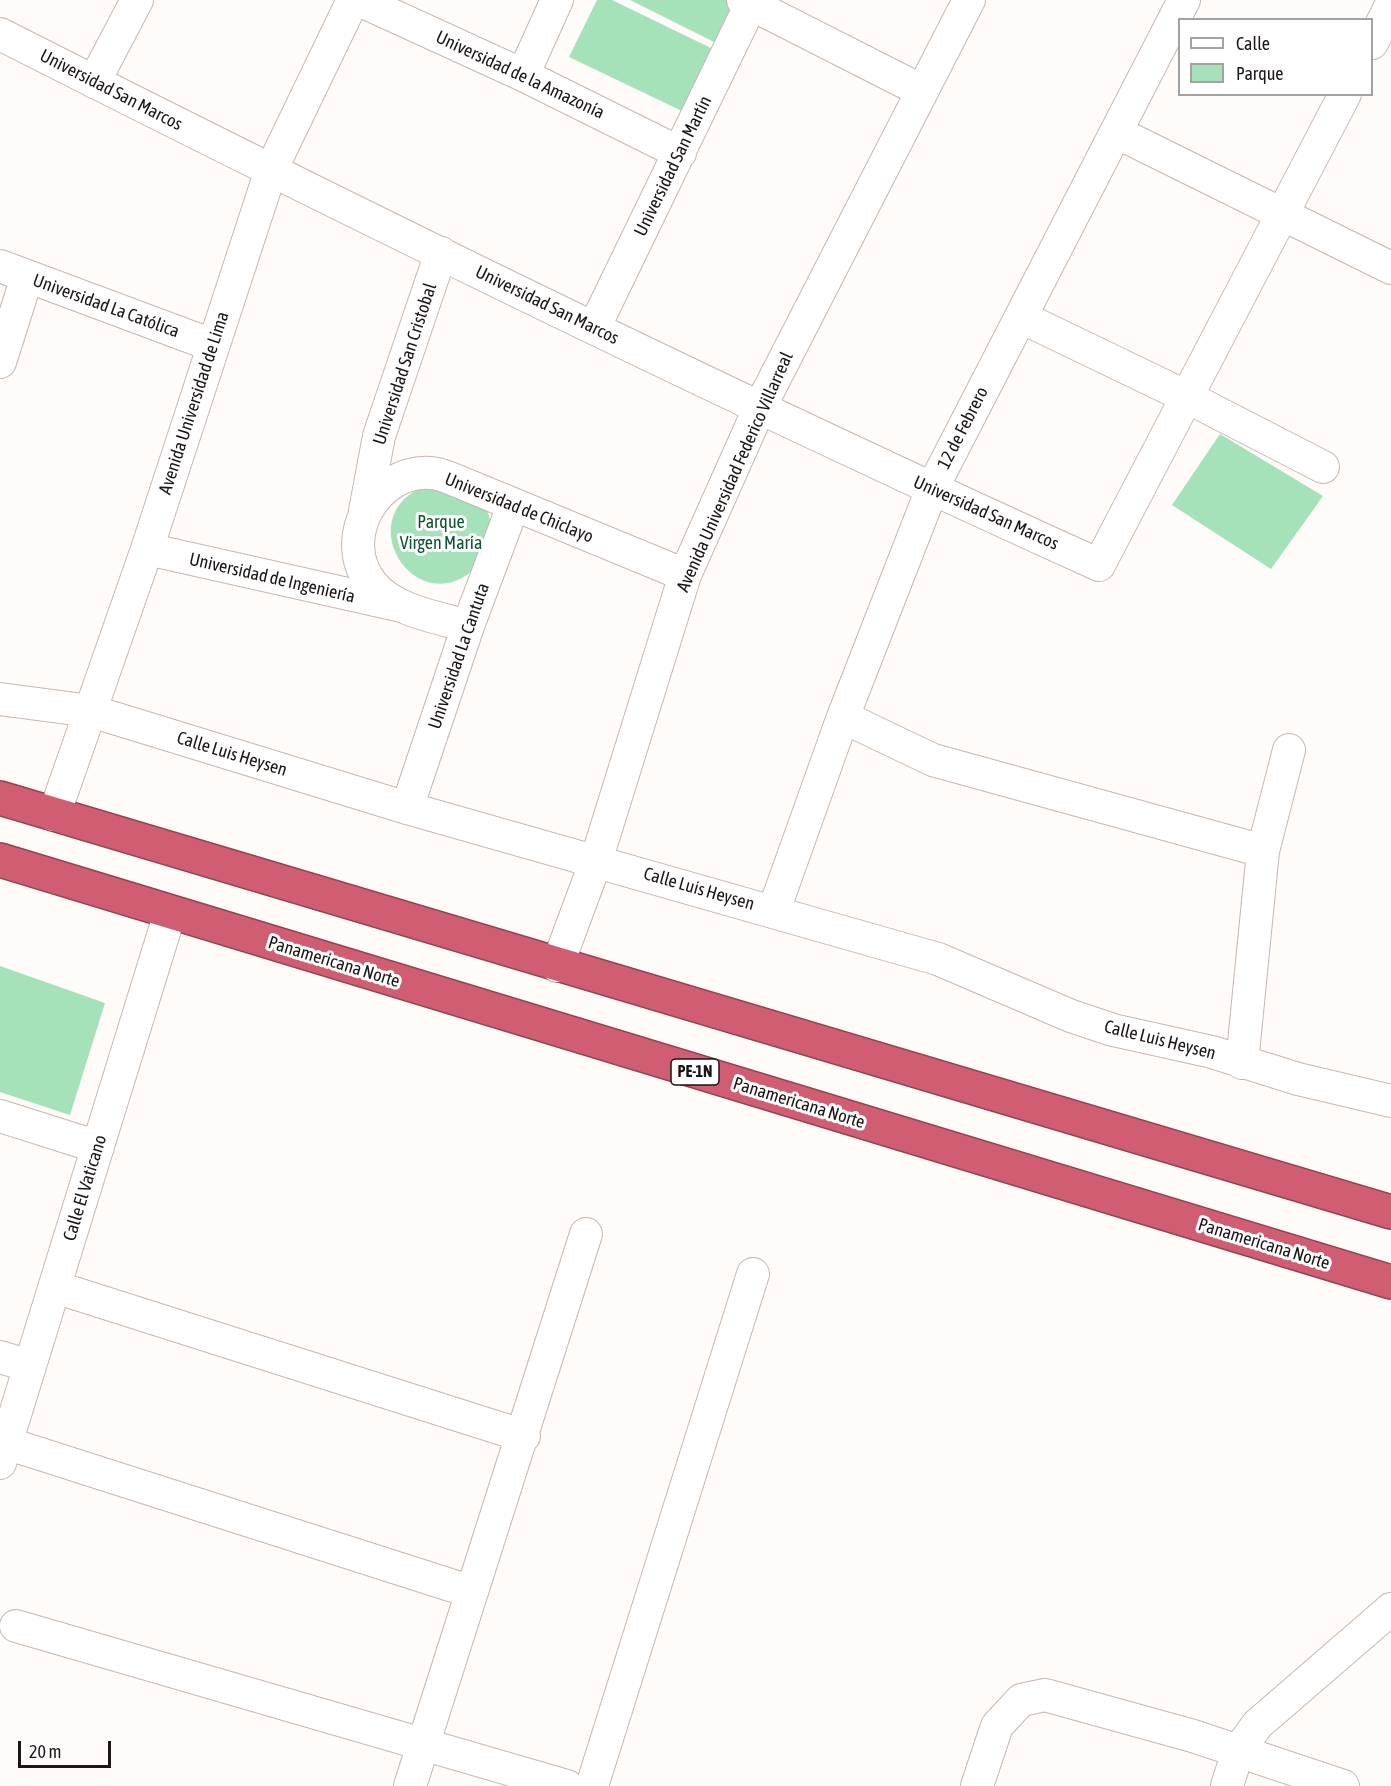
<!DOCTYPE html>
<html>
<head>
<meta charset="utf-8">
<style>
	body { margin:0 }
	#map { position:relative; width:1391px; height:1786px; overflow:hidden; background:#fefbf9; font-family:"Asap Condensed",sans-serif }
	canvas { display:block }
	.legend { position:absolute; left:1178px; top:18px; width:195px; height:78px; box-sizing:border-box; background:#fff; border:2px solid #a4a2a1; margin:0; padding:8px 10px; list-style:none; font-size:18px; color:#1b1614 }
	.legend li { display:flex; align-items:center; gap:12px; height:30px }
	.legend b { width:30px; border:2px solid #a4a2a1 }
	.scale { position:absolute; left:18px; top:1741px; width:93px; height:27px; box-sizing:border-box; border:3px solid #1b1614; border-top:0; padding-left:8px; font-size:18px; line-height:21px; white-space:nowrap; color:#1b1614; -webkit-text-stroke:4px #fff; paint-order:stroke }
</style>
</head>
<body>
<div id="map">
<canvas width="1391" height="1786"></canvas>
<ul class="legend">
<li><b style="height:8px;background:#fff"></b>Calle</li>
<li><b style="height:16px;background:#a5e2b9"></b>Parque</li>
</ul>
<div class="scale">20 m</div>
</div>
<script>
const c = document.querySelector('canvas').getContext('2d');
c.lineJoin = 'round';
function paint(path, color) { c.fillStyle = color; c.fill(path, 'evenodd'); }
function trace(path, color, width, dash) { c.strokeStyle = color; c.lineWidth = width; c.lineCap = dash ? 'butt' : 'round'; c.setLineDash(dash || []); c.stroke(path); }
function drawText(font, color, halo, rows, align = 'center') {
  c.font = font + ' "Asap Condensed",sans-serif'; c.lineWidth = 6; c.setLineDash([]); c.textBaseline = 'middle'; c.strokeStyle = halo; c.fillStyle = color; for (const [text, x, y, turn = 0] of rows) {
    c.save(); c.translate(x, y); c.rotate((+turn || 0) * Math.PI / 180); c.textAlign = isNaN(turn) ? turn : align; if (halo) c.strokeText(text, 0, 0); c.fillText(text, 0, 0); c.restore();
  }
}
paint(new Path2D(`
	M 597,0 L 612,0 L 713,49 L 682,111 L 569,57 Z
	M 630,0 L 728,0 L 737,5 L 718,44 Z
	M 1220,434 L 1323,496 L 1271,569 L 1172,505 Z
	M 436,482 C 447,487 475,496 482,504 C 499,521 489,557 473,570 C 413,623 343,508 436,482 Z
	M 0,966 L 105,1003 L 70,1115 L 0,1092 Z`), '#a5e2b9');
const minor = new Path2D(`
	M 359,0 L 523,75 L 680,153
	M 743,0 L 922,91
	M 0,34 C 363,218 728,397 1099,565 L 1345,94
	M 1372,43 L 1391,5
	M 523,75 L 557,0
	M 94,82 L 137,0
	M 1116,132 L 1391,268
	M 0,266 L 212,345
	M 1021,317 L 1187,397 L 1323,467
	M 594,328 L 751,4
	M 0,362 L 27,277
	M 365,511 L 379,436 L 441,253
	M 147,549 L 397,605
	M 468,626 C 436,617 394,611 372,584 C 336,540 375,469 431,473 C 439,473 449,478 457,481 L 685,575
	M 0,699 L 91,711 L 407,808 L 938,959 L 1071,1016 L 1113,1030 L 1212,1052 L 1298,1079 L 1391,1101
	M 843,717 L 933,760 L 1263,851
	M 407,808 L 468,626 L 513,506
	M 54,815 L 147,549 L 271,170 L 353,0
	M 774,910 L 843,717 L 932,489 L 1184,0
	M 557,966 L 596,861 L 685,575 L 759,409 L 969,0
	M 1242,1063 L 1263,851 L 1289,750
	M 0,1116 L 98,1147
	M 55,1287 L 524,1436
	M 0,1357 L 30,1366
	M 6,1443 L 472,1592
	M 0,1463 L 170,913
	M 16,1626 L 567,1786
	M 410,1786 L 586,1234
	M 592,1786 L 753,1274
	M 977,1786 L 997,1726 L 1021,1700 L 1045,1695 L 1193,1736 L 1343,1786
	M 1227,1786 L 1238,1751 L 1258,1724 L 1391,1609`);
const highway = new Path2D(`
	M 0,798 L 1391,1212
	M 0,860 L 1391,1282`);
trace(minor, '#c7b7b0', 34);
trace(highway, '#914450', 36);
trace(minor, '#fff', 32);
trace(highway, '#d05d71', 33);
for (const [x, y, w] of [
	[695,1072,48]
]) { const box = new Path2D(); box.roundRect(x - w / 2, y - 13, w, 26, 4.5); c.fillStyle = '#fff'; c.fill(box); trace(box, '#1b1614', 1.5); }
drawText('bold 16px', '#1b1614', null, [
	["PE-1N",695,1072]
]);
drawText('18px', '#1b1614', '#fff', [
	["Universidad de la Amazonía",520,75,25],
	["Universidad San Marcos",111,90,27],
	["Universidad San Martín",673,166,-64],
	["Universidad San Marcos",547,305,26],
	["Universidad La Católica",106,306,20],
	["Universidad San Cristobal",405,364,-72],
	["Avenida Universidad de Lima",194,403,-72],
	["12 de Febrero",963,428,-63],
	["Avenida Universidad Federico Villarreal",735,472,-66],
	["Universidad de Chiclayo",519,508,22],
	["Universidad San Marcos",986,513,24],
	["Universidad de Ingeniería",272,578,13],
	["Universidad La Cantuta",459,656,-71],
	["Calle Luis Heysen",232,754,17],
	["Calle Luis Heysen",699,889,16],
	["Panamericana Norte",334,962,17],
	["Calle Luis Heysen",1160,1040,14],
	["Panamericana Norte",799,1103,17],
	["Calle El Vaticano",85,1188,-73],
	["Panamericana Norte",1264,1244,17]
]);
drawText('18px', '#0b542f', '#fff', [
	["Parque",441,522],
	["Virgen María",441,543]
]);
</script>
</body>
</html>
